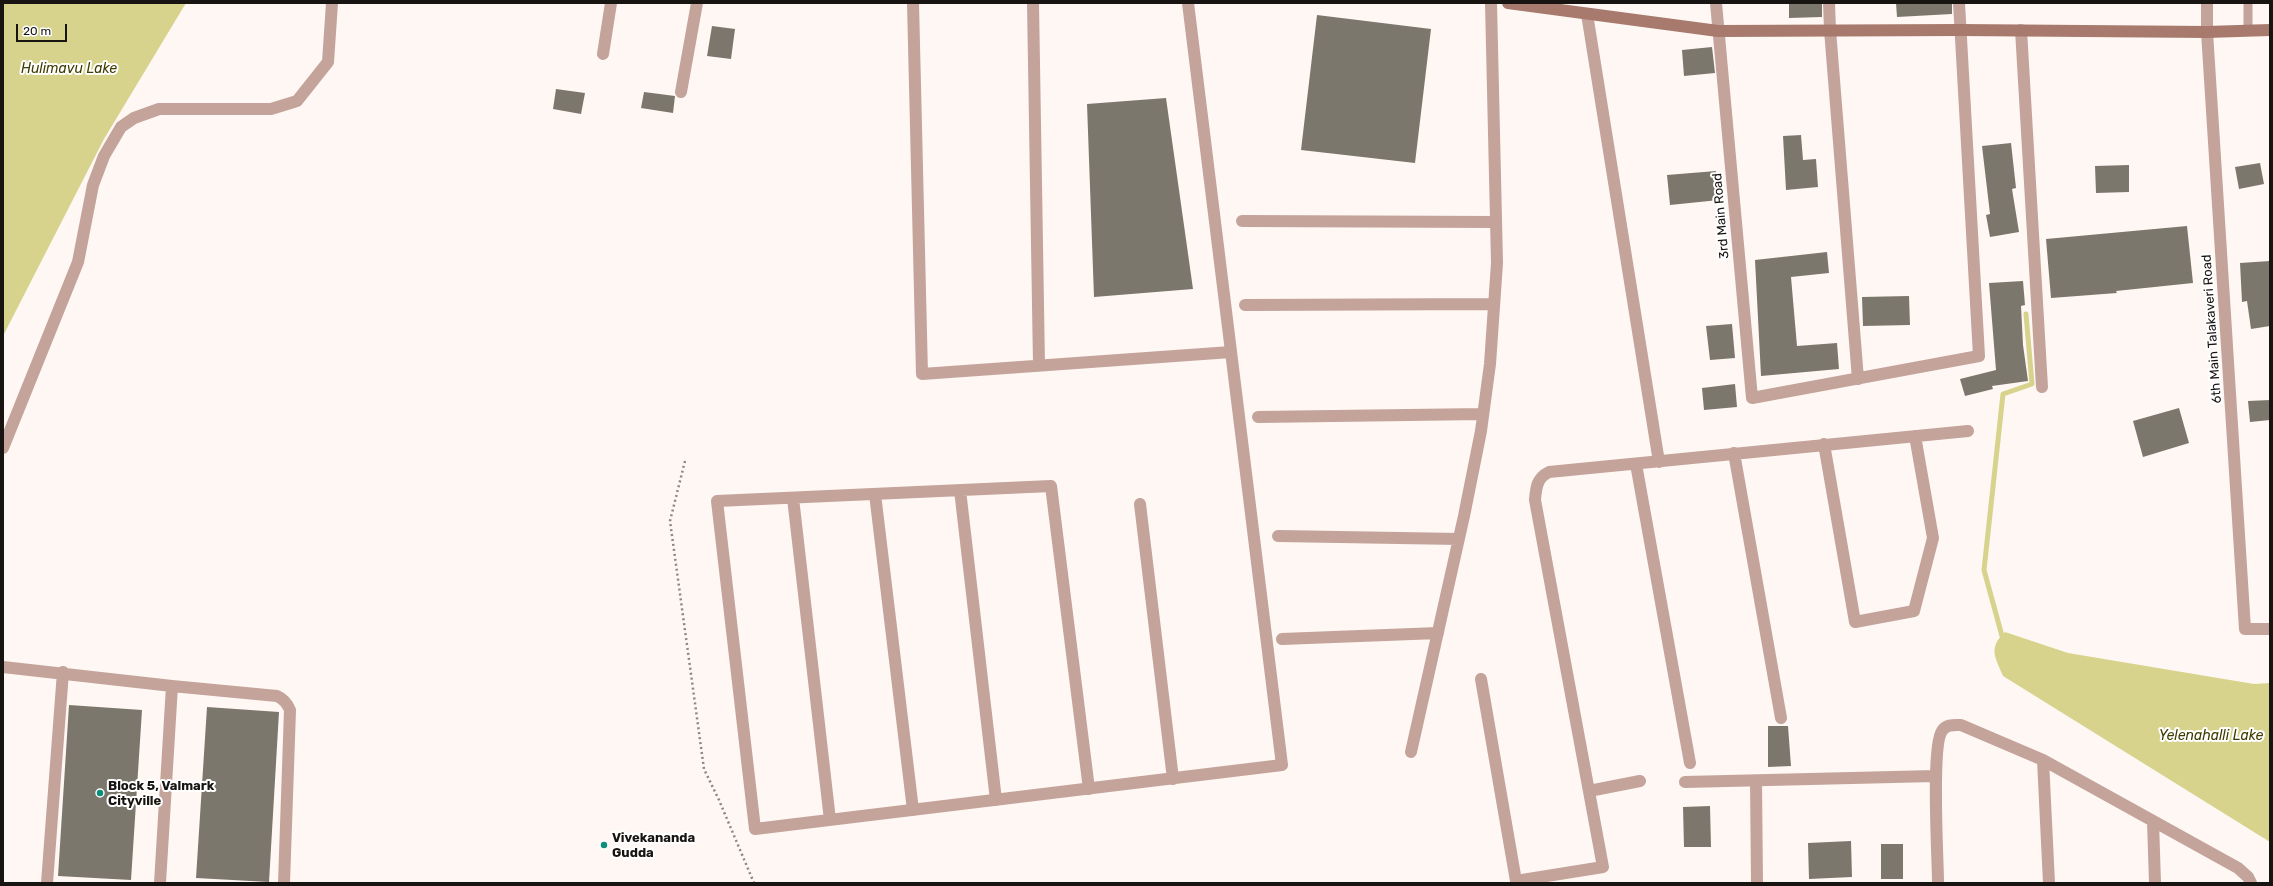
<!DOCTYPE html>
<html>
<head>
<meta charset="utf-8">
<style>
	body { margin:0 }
	#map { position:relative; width:2273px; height:886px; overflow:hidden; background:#fef7f3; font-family:Rubik,sans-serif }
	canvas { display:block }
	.frame { position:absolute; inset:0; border:4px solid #171411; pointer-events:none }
	.scale { position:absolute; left:16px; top:24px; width:51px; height:18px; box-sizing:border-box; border:2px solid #171411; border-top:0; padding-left:5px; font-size:12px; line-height:14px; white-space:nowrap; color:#171411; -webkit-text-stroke:3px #fff; paint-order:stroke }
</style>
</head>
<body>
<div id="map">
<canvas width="2273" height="886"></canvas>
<div class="frame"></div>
<div class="scale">20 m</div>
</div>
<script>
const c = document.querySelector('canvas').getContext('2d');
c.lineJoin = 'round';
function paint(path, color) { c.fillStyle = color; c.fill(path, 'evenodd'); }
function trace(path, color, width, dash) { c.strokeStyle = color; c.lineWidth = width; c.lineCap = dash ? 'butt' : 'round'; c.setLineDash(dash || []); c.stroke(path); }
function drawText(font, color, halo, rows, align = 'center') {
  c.font = font + ' Rubik,sans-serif'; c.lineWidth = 4; c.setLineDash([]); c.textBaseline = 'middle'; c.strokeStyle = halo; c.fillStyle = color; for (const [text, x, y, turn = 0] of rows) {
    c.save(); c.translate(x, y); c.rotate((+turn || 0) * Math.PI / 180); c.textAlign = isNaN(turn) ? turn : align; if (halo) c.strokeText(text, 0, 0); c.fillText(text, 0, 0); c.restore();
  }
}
paint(new Path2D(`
	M 3,3 L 186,3 L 104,139 L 3,336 Z
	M 2005,632 L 2068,653 L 2254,684 L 2270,683 L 2270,842 L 2003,676 C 1995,657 1988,648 2005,632 Z`), '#d7d38d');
trace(new Path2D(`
	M 2002,636 L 1984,570 L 2003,394 L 2032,384 L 2026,314`), '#d7d38d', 5);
paint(new Path2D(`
	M 1789,3 L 1822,3 L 1822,17 L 1789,18 Z
	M 1896,3 L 1952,3 L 1952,14 L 1897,17 Z
	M 1317,15 L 1431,29 L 1415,163 L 1301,150 Z
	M 712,26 L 735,29 L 731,59 L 707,56 Z
	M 1712,47 L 1715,73 L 1684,76 L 1682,50 Z
	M 556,89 L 585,93 L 581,114 L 553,109 Z
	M 644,92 L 675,96 L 673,113 L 641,108 Z
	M 1166,98 L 1193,289 L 1094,297 L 1087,104 Z
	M 1801,135 L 1803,160 L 1816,159 L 1818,187 L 1786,190 L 1783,136 Z
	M 2011,143 L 2016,188 L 2012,189 L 2019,232 L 1990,237 L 1986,215 L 1990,214 L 1982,146 Z
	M 2260,163 L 2264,184 L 2239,189 L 2235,167 Z
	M 2129,165 L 2129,192 L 2096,193 L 2095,166 Z
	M 1716,171 L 1719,200 L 1670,205 L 1667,175 Z
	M 2187,226 L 2193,283 L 2116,291 L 2117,293 L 2051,298 L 2046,239 Z
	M 1827,252 L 1829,273 L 1791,277 L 1797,346 L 1837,343 L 1839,369 L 1761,376 L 1755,260 Z
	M 2270,261 L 2270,326 L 2251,329 L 2247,301 L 2242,302 L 2240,263 Z
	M 2023,281 L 2025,305 L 2021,306 L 2023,345 L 2028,381 L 1992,386 L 1993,389 L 1965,396 L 1960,379 L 1996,370 L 1989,283 Z
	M 1909,296 L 1910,325 L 1863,326 L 1862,297 Z
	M 1732,324 L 1735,358 L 1710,360 L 1706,326 Z
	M 1735,384 L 1737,407 L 1704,410 L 1702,388 Z
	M 2270,400 L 2270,420 L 2250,422 L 2248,401 Z
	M 2179,408 L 2189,443 L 2143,457 L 2133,421 Z
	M 69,705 L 142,710 L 131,880 L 58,876 Z
	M 207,707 L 279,712 L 269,882 L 196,878 Z
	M 1768,726 L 1788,726 L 1791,766 L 1768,767 Z
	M 1710,806 L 1711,847 L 1684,847 L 1683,807 Z
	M 1851,841 L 1852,877 L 1809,879 L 1808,843 Z
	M 1881,844 L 1903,844 L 1903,879 L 1881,879 Z`), '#7c776d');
trace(new Path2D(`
	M 685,461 L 670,521 L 704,769 L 719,800 L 754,883`), '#8c8783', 2.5, [2, 3]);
trace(new Path2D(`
	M 2248,3 L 2248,30`), '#c4a39b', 9);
trace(new Path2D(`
	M 913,3 L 922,374 L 1231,352
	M 1033,3 L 1039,365
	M 1716,3 L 1752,398 L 1979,356 L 1959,3
	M 1829,3 L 1830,30 L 1858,379
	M 2207,3 L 2207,32 L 2245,629 L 2270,629
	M 1587,14 L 1659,462
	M 2021,30 L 2042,387
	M 603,54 L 611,3
	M 681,92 L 697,3
	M 1242,221 L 1496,222
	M 1245,305 L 1494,304
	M 1258,417 L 1483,414
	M 1824,444 L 1855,622 L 1914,611 L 1933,538 L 1915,436
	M 3,448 L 78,262 L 93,185 L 104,156 L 121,127 L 134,118 L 159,109 L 271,109 L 297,101 L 328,62 L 332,3
	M 1734,453 L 1781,718
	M 1636,464 L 1690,763
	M 960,490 L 996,800
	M 875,494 L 913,810
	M 793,498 L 830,820
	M 1140,504 L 1173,779
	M 1278,536 L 1459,539
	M 1282,639 L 1438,633
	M 3,667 L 172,686 L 277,696 C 284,699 287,703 290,710 L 284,883
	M 1481,679 L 1516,881 L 1603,867 L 1535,500 C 1536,487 1537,478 1549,472 L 1968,431
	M 1411,752 L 1464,516 L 1481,431 L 1490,364 L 1497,263 L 1491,3
	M 2043,760 L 2049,883
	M 1756,781 L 1757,883
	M 1685,782 L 1935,776
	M 1089,789 L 1051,486 L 717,501 L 755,829 L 1282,765 L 1188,3
	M 1589,791 L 1640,781
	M 2153,821 L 2155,883
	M 47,883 L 63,672
	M 160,883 L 172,686
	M 1938,883 C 1938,858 1931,746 1942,731 C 1946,724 1954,725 1961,725 L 2043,760 L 2238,868 L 2248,877 L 2251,883`), '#c4a39b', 12);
trace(new Path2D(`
	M 1508,3 L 1718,31 L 1960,30 L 2207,32 L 2270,30`), '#a87a6d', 12);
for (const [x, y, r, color] of [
	[100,793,4,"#0a9079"],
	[604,845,4,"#0a9079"]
]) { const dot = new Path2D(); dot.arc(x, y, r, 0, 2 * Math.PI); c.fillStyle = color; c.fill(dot); trace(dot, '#fff', 1.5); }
drawText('13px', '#171411', '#fff', [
	["3rd Main Road",1721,216,-95],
	["6th Main Talakaveri Road",2212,329,-94]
]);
drawText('bold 13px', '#171411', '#fff', [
	["Block 5, Valmark",108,786],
	["Cityville",108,801],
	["Vivekananda",612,838],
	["Gudda",612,853]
], 'left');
drawText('italic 14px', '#3f3b01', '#fff', [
	["Hulimavu Lake",69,69],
	["Yelenahalli Lake",2211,736]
]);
</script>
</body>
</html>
